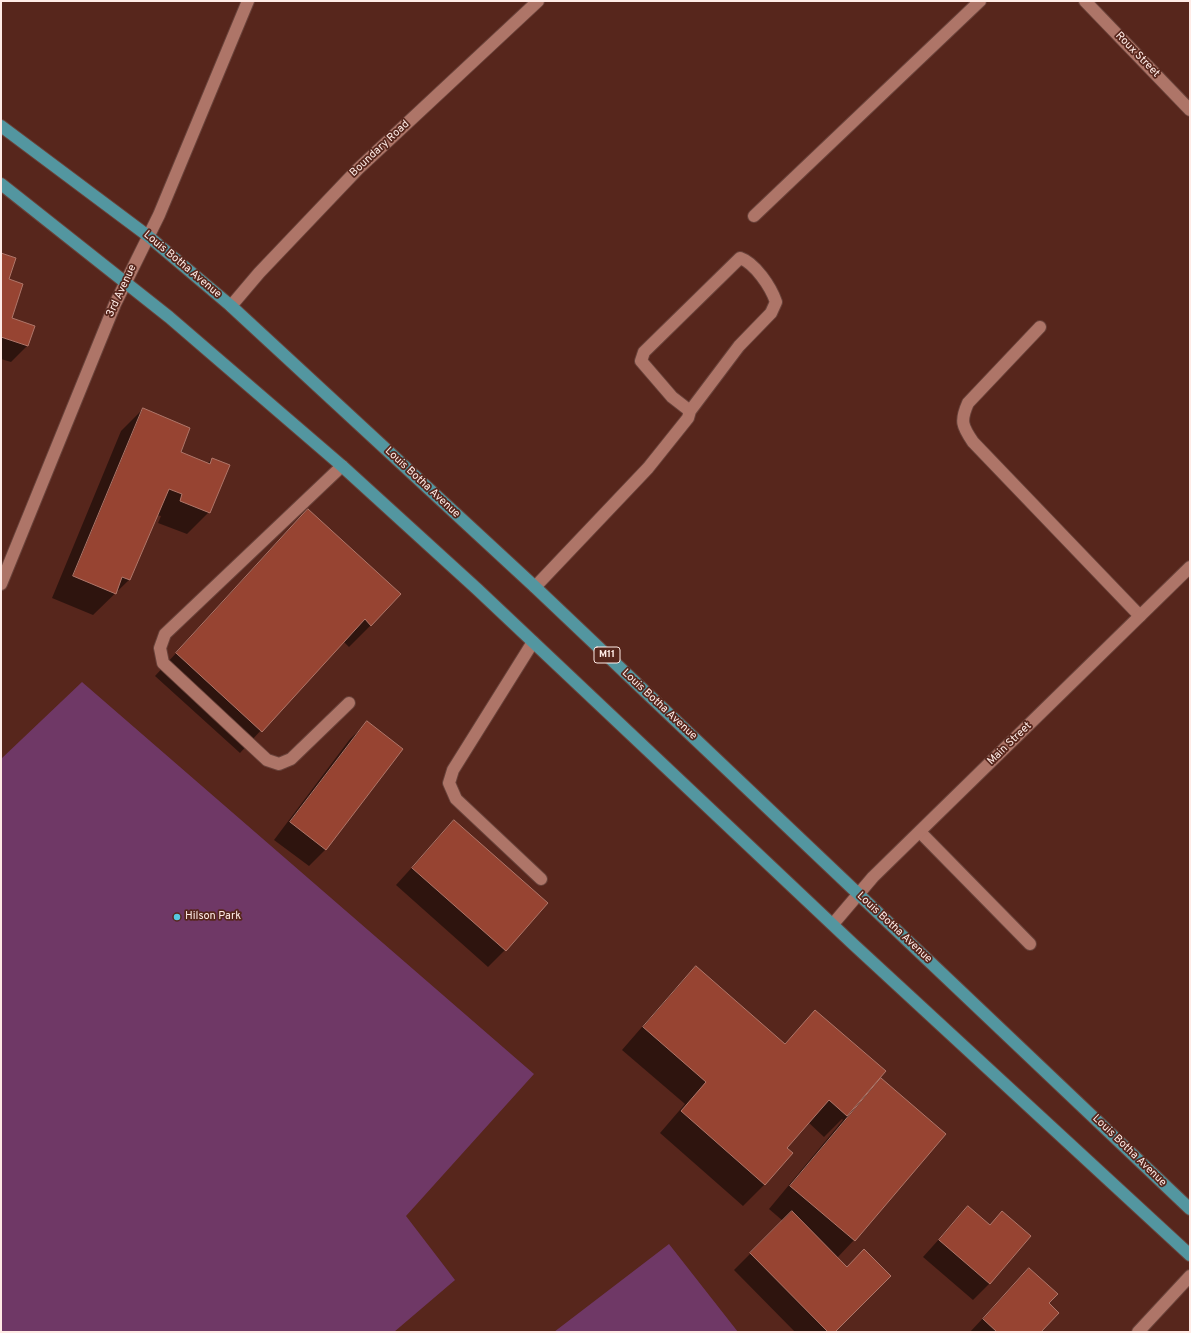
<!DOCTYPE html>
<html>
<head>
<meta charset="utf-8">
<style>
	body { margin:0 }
	#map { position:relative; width:1191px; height:1333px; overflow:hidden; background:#57261c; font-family:Overpass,sans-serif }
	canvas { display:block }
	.frame { position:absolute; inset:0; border:2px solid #ffebe6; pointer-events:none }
</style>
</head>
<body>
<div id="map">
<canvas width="1191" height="1333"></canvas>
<div class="frame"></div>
</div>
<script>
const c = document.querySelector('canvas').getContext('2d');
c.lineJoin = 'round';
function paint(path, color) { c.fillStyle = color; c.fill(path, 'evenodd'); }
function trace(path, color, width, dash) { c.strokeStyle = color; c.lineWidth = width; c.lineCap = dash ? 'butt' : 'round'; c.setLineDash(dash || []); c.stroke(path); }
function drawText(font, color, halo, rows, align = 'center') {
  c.font = font + ' Overpass,sans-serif'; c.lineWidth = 3.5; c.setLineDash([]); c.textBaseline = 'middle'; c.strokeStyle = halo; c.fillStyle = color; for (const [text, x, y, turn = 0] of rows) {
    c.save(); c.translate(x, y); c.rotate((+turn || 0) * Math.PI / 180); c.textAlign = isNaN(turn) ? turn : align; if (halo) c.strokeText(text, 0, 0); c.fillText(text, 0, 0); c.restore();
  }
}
paint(new Path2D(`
	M 82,682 L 534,1074 L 406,1216 L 455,1280 L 394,1332 L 1,1332 L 1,759 Z
	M 669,1244 L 738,1332 L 554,1332 Z`), '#6f3866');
paint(new Path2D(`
	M 1,254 L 7,280 L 11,319 L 28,345 L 11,362 L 1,359 Z
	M 143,409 L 179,452 L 207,464 L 212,459 L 209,512 L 187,534 L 158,523 L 161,516 L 157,515 L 130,579 L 93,615 L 52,598 L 121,431 Z
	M 308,510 L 371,625 L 349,647 L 343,641 L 240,753 L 155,676 Z
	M 367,723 L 402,749 L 325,850 L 309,866 L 274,840 L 350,739 Z
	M 454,821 L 505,950 L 488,967 L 396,885 Z
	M 696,968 L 784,1044 L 815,1012 L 868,1090 L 869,1091 L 881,1080 L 854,1240 L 837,1258 L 833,1332 L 795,1332 L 734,1270 L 783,1221 L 769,1209 L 843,1120 L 842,1119 L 824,1137 L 808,1122 L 785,1148 L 765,1184 L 743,1206 L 660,1133 L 685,1104 L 622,1050 L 674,990 Z
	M 968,1207 L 989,1226 L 1002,1212 L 1030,1236 L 989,1284 L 973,1300 L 923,1257 Z
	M 1029,1269 L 1048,1304 L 1040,1332 L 970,1332 Z`), '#0007');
const building = new Path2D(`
	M 1,253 L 16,258 L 9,279 L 23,284 L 12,318 L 35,326 L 28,346 L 1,337 Z
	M 143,408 L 190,428 L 181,452 L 210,464 L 212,458 L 230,465 L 210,513 L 180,501 L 182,494 L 169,489 L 130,580 L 122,577 L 116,594 L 73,576 Z
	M 308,509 L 401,594 L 371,626 L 365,619 L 262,732 L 176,653 Z
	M 367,721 L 403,749 L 326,850 L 290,822 Z
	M 454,820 L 548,903 L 506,951 L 412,868 Z
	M 696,966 L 785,1044 L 815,1010 L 886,1071 L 847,1116 L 829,1100 L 787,1148 L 793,1153 L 765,1185 L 681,1111 L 706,1082 L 643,1027 Z
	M 881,1078 L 946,1134 L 855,1241 L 790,1186 Z
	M 968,1206 L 990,1225 L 1002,1211 L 1031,1236 L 990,1284 L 939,1240 Z
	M 792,1211 L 847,1267 L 864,1249 L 891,1276 L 835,1332 L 828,1332 L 750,1253 Z
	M 1029,1268 L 1058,1294 L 1049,1303 L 1059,1313 L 1041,1332 L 997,1332 L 983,1319 Z`);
paint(building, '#974432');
trace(building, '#af7669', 1);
const lane = new Path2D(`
	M 754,216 L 980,1
	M 1040,327 L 968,403 C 960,421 962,426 973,442 L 1140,616
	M 342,466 L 165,634 L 160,648 L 163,663 L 267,760 L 279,764 L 291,759 L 349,703
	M 535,587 L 648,468 L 688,418 L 690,411 L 672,397 L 641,361 L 644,352 L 740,258 C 755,263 771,287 776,302 L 771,313 L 739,346 L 690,411
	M 533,642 L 453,770 L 449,783 L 456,799 L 541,879
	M 920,832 L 1030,944`);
const street = new Path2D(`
	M 1085,1 L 1190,110
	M 231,306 L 259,273 L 358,169 L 538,1
	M 1,584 L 115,304 L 159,215 L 248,1
	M 833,924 L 873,877 L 1190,567
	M 1138,1332 L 1190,1276`);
const primary = new Path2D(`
	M 1,126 L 148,236 L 231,306 L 535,587 L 1190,1209
	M 1,184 L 169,317 L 342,466 L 477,589 L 853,944 L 1190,1255`);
trace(lane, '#69423a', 14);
trace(street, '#69423a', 14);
trace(primary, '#69423a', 14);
trace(lane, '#ae7568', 12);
trace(street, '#ae7568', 12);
trace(primary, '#5396a0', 12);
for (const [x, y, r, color] of [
	[177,917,4,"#56c9e1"]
]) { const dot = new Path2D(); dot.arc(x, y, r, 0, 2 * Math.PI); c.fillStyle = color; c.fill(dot); trace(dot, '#57261c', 1.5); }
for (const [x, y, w] of [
	[607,655,26]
]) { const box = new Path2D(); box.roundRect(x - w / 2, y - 8, w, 16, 3); c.fillStyle = '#57261c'; c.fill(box); trace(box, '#ffebe6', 1); }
drawText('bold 10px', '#ffebe6', null, [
	["M11",607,655]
]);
drawText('11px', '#ffebe6', '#57261c', [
	["Roux Street",1137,55,46],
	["Boundary Road",380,149,-43],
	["Louis Botha Avenue",182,265,40],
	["3rd Avenue",122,291,-65],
	["Louis Botha Avenue",422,483,43],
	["Louis Botha Avenue",659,705,43],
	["Main Street",1010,744,-44],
	["Louis Botha Avenue",894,928,43],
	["Louis Botha Avenue",1129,1151,44]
]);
drawText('11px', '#ffebe6', '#57261c', [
	["Hilson Park",185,917]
], 'left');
</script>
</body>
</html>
